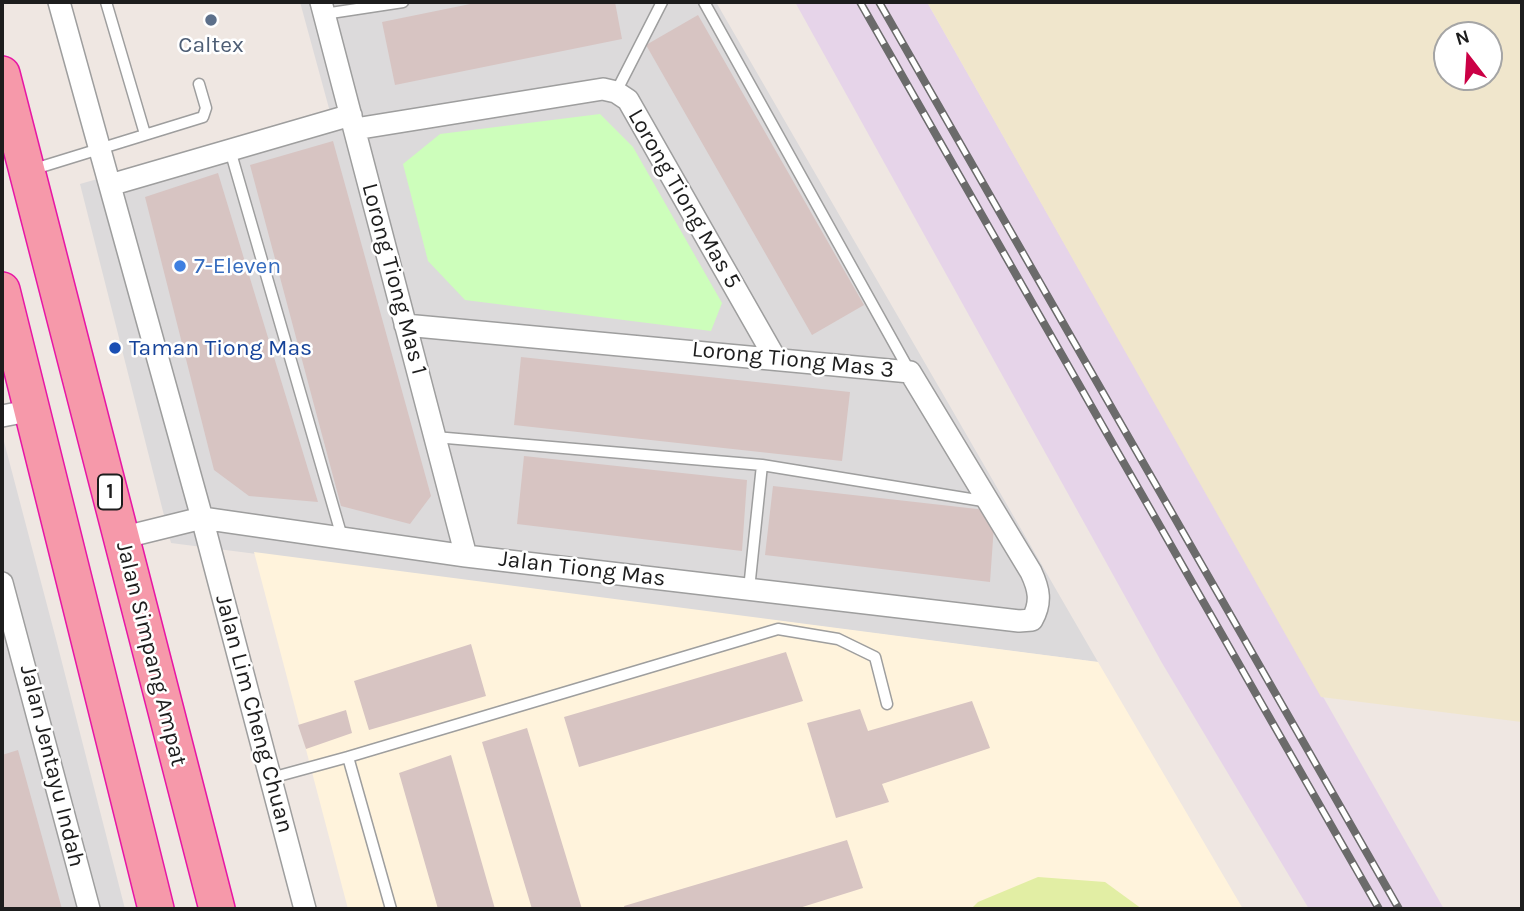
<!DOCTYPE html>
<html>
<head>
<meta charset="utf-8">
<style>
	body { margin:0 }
	#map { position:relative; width:1524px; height:911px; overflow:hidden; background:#efe7e2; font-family:Karla,sans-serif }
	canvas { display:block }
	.frame { position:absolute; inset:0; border:4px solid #1d1d1d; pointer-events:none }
	.north { position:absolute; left:1433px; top:21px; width:70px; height:70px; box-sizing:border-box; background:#fff; border:2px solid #a5a5a5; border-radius:50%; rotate:343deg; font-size:19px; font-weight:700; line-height:28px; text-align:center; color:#1d1d1d }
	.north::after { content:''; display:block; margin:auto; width:24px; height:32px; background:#cb0045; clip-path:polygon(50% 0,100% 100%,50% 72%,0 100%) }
</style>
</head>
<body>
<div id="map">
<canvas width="1524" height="911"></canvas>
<div class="frame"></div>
<div class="north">N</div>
</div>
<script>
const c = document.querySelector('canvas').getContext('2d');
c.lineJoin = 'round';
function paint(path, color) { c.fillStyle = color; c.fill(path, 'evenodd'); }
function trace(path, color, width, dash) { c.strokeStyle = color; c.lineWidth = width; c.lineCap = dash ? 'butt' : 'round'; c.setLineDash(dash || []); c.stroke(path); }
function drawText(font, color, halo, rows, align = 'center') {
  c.font = font + ' Karla,sans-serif'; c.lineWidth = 5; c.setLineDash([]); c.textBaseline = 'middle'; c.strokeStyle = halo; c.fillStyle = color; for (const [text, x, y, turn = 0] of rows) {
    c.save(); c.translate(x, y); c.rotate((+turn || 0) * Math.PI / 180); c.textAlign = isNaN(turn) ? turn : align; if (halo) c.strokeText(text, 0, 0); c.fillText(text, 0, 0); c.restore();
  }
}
paint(new Path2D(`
	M 300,2 L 716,2 L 1098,662 L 171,543 L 80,184 L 330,112 Z
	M 2,434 L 57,643 L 125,909 L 2,909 Z`), '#dcdadb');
paint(new Path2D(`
	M 795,2 L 927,2 L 1444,909 L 1309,909 L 1162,663 Z`), '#e6d4e9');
paint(new Path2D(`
	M 254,552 L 1098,662 L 1243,909 L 348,909 Z`), '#fff3dc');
paint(new Path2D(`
	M 927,2 L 1522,2 L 1522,722 L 1321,697 ZM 1447,35 L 1489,35 L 1489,77 L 1447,77 Z`), '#f0e6cc');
paint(new Path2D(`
	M 1038,877 L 1105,882 L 1142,909 L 971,909 L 978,902 Z`), '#e2eea4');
paint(new Path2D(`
	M 600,114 L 633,147 L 722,303 L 711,331 L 465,300 L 428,261 L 403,164 L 440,134 Z`), '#cdfebb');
paint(new Path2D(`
	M 480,2 L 615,2 L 622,39 L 395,85 L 382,22 Z
	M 698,15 L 864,305 L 812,335 L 646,45 Z
	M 333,141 L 431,496 L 410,524 L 341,506 L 250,165 Z
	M 218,173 L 318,502 L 249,496 L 214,470 L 145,197 Z
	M 521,357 L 850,392 L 842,461 L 514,425 Z
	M 524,456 L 747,480 L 742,551 L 517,524 Z
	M 773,486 L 995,511 L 990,582 L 765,555 Z
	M 471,644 L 486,696 L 369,730 L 354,681 Z
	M 786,652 L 803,701 L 579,767 L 564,717 Z
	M 972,701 L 990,748 L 882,784 L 889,802 L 836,818 L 807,723 L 860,709 L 868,731 Z
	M 346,710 L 352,733 L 306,749 L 298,725 Z
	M 527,728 L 582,909 L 532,909 L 482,742 Z
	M 18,750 L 62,909 L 2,909 L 2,755 Z
	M 451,755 L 495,909 L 438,909 L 399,773 Z
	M 847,840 L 863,888 L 796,909 L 625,909 L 624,906 Z`), '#d7c4c2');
const service = new Path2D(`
	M 106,2 L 145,134
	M 704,2 L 910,372
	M 324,14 L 403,2
	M 616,92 L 662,2
	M 230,150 L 342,537
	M 31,170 L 203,117 L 206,108 L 199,84
	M 435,437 L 762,465 L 989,502
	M 749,589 L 762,465
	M 348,757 L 778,629 L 838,639 L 875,657 L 887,704
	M 271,778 L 348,757 L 391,909`);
const minor = new Path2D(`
	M 59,2 L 202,518 L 305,909
	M 321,2 L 466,556
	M 355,129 L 603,89 L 616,92 L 628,100 L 775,358
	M 110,185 L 351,115
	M 2,416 L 33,410
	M 121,538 L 202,518 L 466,556 L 1019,621 L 1032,620 C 1042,602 1039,589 1031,572 L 910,372 L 405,325
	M 2,583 L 89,909`);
const trunk = new Path2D(`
	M 2,74 L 217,909
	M 2,290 L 156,909`);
trace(service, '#9e9e9e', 13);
trace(minor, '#9e9e9e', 24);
trace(trunk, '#e716a5', 38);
trace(service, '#fff', 10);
trace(minor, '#fff', 21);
trace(trunk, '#f699aa', 35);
const rail = new Path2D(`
	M 860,2 L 1379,909
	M 879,2 L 1399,909`);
trace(rail, '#6b6b6b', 8);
trace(rail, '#fff', 5, [16]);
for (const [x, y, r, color] of [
	[211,20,7,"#5c6f8a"],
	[180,266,7,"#3f7fe0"],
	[115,348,7,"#1a4fb4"]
]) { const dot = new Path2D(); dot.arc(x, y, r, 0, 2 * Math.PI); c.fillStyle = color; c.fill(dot); trace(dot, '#fff', 2.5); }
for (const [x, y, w] of [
	[110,492,24]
]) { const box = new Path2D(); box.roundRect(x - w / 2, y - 17.5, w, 35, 5); c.fillStyle = '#fff'; c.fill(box); trace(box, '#1d1d1d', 2); }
drawText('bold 21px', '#1d1d1d', null, [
	["1",110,492]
]);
drawText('23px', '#4e5e75', '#fff', [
	["Caltex",211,45]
]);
drawText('23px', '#1d1d1d', '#fff', [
	["Lorong Tiong Mas 5",684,199,60],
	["Lorong Tiong Mas 1",394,279,75],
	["Lorong Tiong Mas 3",793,360,6],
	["Jalan Tiong Mas",582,569,7],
	["Jalan Simpang Ampat",151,654,76],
	["Jalan Lim Cheng Chuan",254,714,75],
	["Jalan Jentayu Indah",52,766,76]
]);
drawText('23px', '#366cbe', '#fff', [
	["7-Eleven",194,266]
], 'left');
drawText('23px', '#164399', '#fff', [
	["Taman Tiong Mas",129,348]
], 'left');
</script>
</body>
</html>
